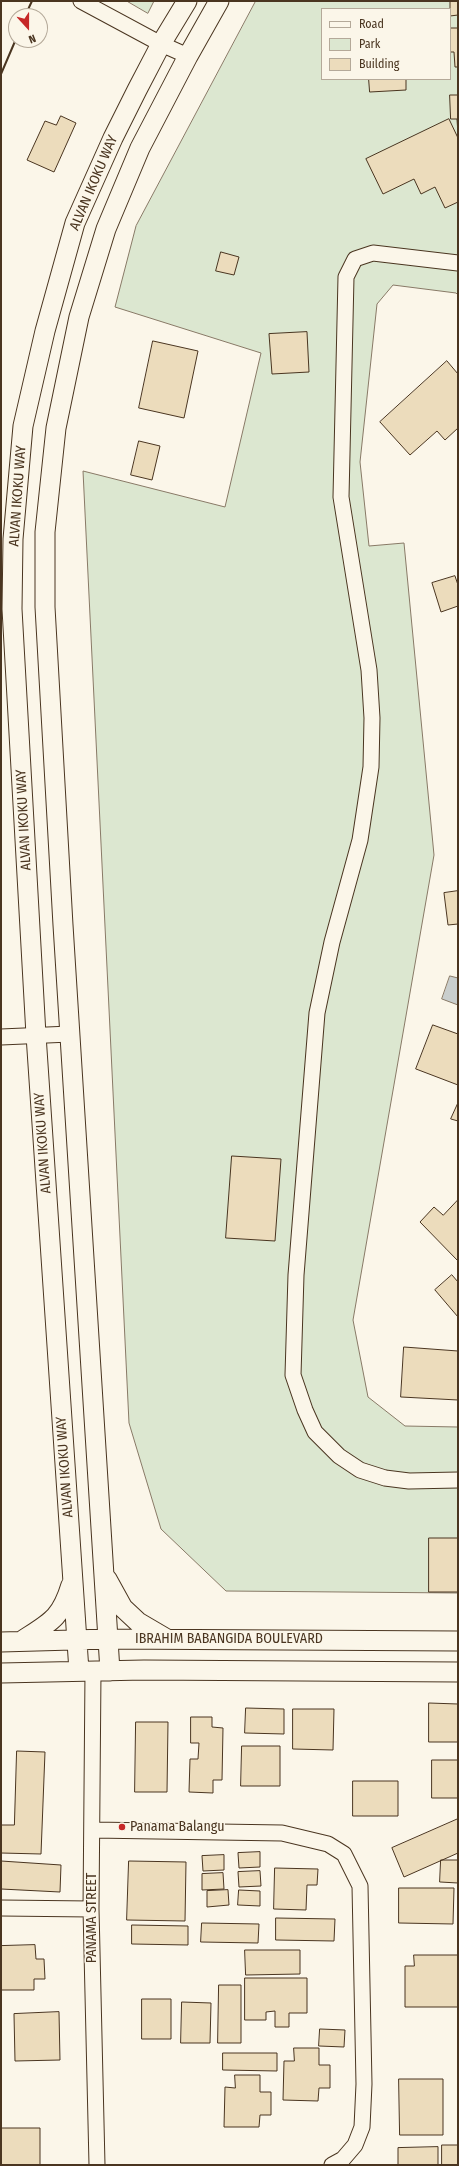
<!DOCTYPE html>
<html>
<head>
<meta charset="utf-8">
<style>
	body { margin:0 }
	#map { position:relative; width:459px; height:2166px; overflow:hidden; background:#fbf6e9; font-family:"Fira Sans Condensed",sans-serif }
	canvas { display:block }
	.frame { position:absolute; inset:0; border:2px solid #4a3520; pointer-events:none }
	.legend { position:absolute; left:321px; top:8px; width:130px; height:72px; box-sizing:border-box; background:#fbf6e9; border:1px solid #b4a999; margin:0; padding:5px 7px; list-style:none; font-size:12px; color:#4a3520 }
	.legend li { display:flex; align-items:center; gap:8px; height:20px }
	.legend b { width:20px; border:1px solid #b4a999 }
	.north { position:absolute; left:8px; top:8px; width:40px; height:40px; box-sizing:border-box; background:#fbf6e9; border:1px solid #b4a999; border-radius:50%; rotate:159deg; font-size:11px; font-weight:700; line-height:16px; text-align:center; color:#4a3520 }
	.north::after { content:''; display:block; margin:auto; width:14px; height:18px; background:#c62828; clip-path:polygon(50% 0,100% 100%,50% 72%,0 100%) }
</style>
</head>
<body>
<div id="map">
<canvas width="459" height="2166"></canvas>
<div class="frame"></div>
<ul class="legend">
<li><b style="height:5px;background:#fbf6e9"></b>Road</li>
<li><b style="height:11px;background:#dce7d0"></b>Park</li>
<li><b style="height:11px;background:#ecdcbc"></b>Building</li>
</ul>
<div class="north">N</div>
</div>
<script>
const c = document.querySelector('canvas').getContext('2d');
c.lineJoin = 'round';
function paint(path, color) { c.fillStyle = color; c.fill(path, 'evenodd'); }
function trace(path, color, width, dash) { c.strokeStyle = color; c.lineWidth = width; c.lineCap = dash ? 'butt' : 'round'; c.setLineDash(dash || []); c.stroke(path); }
function drawText(font, color, halo, rows, align = 'center') {
  c.font = font + ' "Fira Sans Condensed",sans-serif'; c.lineWidth = 3; c.setLineDash([]); c.textBaseline = 'middle'; c.strokeStyle = halo; c.fillStyle = color; for (const [text, x, y, turn = 0] of rows) {
    c.save(); c.translate(x, y); c.rotate((+turn || 0) * Math.PI / 180); c.textAlign = isNaN(turn) ? turn : align; if (halo) c.strokeText(text, 0, 0); c.fillText(text, 0, 0); c.restore();
  }
}
const green = new Path2D(`
	M 127,1 L 154,1 L 148,13 Z
	M 256,1 L 458,1 L 458,295 L 456,293 L 393,285 L 377,304 L 360,462 L 369,546 L 404,543 L 434,855 L 353,1320 L 368,1397 L 405,1426 L 458,1427 L 458,1593 L 226,1591 L 161,1529 L 129,1423 L 83,471 L 225,507 L 261,353 L 115,307 L 136,226 ZM 322,9 L 450,9 L 450,79 L 322,79 Z`);
paint(green, '#dce7d0');
trace(green, '#887966', 1);
const water = new Path2D(`
	M 450,976 L 458,978 L 458,1005 L 442,999 Z`);
paint(water, '#c9cecd');
trace(water, '#887966', 1);
const building = new Path2D(`
	M 446,1 L 458,1 L 458,15 L 450,16 L 450,1 Z
	M 450,28 L 458,28 L 458,67 L 455,67 L 454,52 L 450,52 Z
	M 369,79 L 410,79 L 406,79 L 406,90 L 370,92 Z
	M 450,95 L 458,95 L 458,134 L 457,119 L 451,119 Z
	M 61,116 L 76,123 L 54,172 L 27,160 L 45,121 L 56,125 Z
	M 449,119 L 458,138 L 458,202 L 445,208 L 435,187 L 421,194 L 414,179 L 383,194 L 366,159 Z
	M 221,252 L 239,257 L 234,275 L 216,271 Z
	M 307,332 L 309,372 L 272,374 L 269,334 Z
	M 153,341 L 198,351 L 184,418 L 139,408 Z
	M 447,361 L 458,374 L 458,428 L 445,440 L 437,431 L 410,455 L 380,422 Z
	M 139,441 L 160,446 L 152,480 L 131,475 Z
	M 455,576 L 458,585 L 458,606 L 441,612 L 432,583 Z
	M 458,891 L 458,924 L 448,925 L 444,893 Z
	M 433,1025 L 458,1034 L 458,1085 L 416,1069 Z
	M 458,1103 L 458,1121 L 451,1119 Z
	M 232,1156 L 281,1159 L 275,1241 L 226,1238 Z
	M 458,1200 L 458,1261 L 420,1222 L 434,1207 L 443,1215 Z
	M 452,1275 L 458,1282 L 458,1317 L 435,1290 Z
	M 404,1347 L 458,1351 L 458,1400 L 401,1397 Z
	M 429,1538 L 458,1538 L 458,1592 L 429,1592 Z
	M 429,1703 L 458,1704 L 458,1742 L 429,1742 Z
	M 246,1708 L 284,1709 L 284,1734 L 245,1733 Z
	M 293,1709 L 334,1709 L 333,1750 L 293,1749 Z
	M 191,1717 L 212,1717 L 212,1727 L 223,1728 L 222,1780 L 213,1780 L 213,1793 L 189,1792 L 190,1759 L 198,1759 L 199,1743 L 191,1743 Z
	M 136,1722 L 168,1722 L 167,1792 L 135,1792 Z
	M 242,1746 L 280,1746 L 280,1786 L 241,1786 Z
	M 17,1751 L 45,1752 L 41,1854 L 1,1853 L 1,1825 L 14,1825 Z
	M 432,1760 L 458,1760 L 458,1798 L 432,1798 Z
	M 353,1781 L 398,1781 L 398,1816 L 353,1816 Z
	M 458,1819 L 458,1853 L 404,1877 L 392,1848 Z
	M 260,1852 L 260,1867 L 239,1868 L 238,1853 Z
	M 224,1855 L 224,1870 L 203,1871 L 202,1856 Z
	M 441,1860 L 458,1860 L 458,1883 L 440,1882 Z
	M 1,1861 L 61,1865 L 60,1892 L 1,1889 Z
	M 129,1861 L 186,1862 L 185,1921 L 127,1920 Z
	M 275,1868 L 318,1869 L 317,1885 L 307,1885 L 306,1910 L 274,1909 Z
	M 260,1871 L 261,1886 L 239,1887 L 238,1872 Z
	M 223,1873 L 224,1889 L 202,1890 L 202,1874 Z
	M 399,1888 L 454,1888 L 453,1924 L 399,1923 Z
	M 228,1890 L 229,1905 L 207,1907 L 207,1891 Z
	M 239,1890 L 260,1891 L 260,1906 L 238,1905 Z
	M 276,1918 L 335,1919 L 334,1941 L 276,1940 Z
	M 202,1923 L 259,1924 L 258,1943 L 201,1942 Z
	M 132,1925 L 188,1926 L 188,1945 L 132,1944 Z
	M 35,1945 L 36,1959 L 44,1959 L 45,1979 L 34,1979 L 34,1990 L 1,1990 L 1,1946 Z
	M 245,1950 L 300,1950 L 300,1974 L 246,1975 Z
	M 414,1955 L 458,1955 L 458,2007 L 405,2007 L 405,1966 L 414,1966 Z
	M 245,1978 L 307,1978 L 307,2013 L 289,2013 L 289,2027 L 275,2027 L 275,2011 L 266,2012 L 266,2020 L 245,2020 Z
	M 219,1985 L 241,1985 L 241,2043 L 218,2043 Z
	M 142,1999 L 171,1999 L 171,2039 L 142,2039 Z
	M 182,2002 L 211,2003 L 210,2043 L 181,2043 Z
	M 59,2012 L 60,2060 L 15,2061 L 14,2014 Z
	M 320,2029 L 345,2030 L 344,2047 L 319,2046 Z
	M 294,2048 L 319,2048 L 319,2065 L 330,2065 L 330,2088 L 319,2088 L 318,2101 L 283,2100 L 284,2061 L 294,2061 Z
	M 223,2053 L 277,2053 L 277,2071 L 223,2070 Z
	M 235,2075 L 260,2075 L 260,2092 L 271,2092 L 271,2115 L 260,2115 L 259,2127 L 224,2127 L 225,2087 L 235,2088 Z
	M 399,2079 L 443,2079 L 443,2135 L 400,2135 Z
	M 1,2128 L 40,2128 L 40,2165 L 1,2165 Z
	M 442,2145 L 458,2145 L 458,2165 L 442,2165 Z
	M 438,2147 L 438,2165 L 398,2165 L 398,2148 Z`);
paint(building, '#ecdcbc');
trace(building, '#4a3520', 1);
const minor = new Path2D(`
	M 81,1 L 161,44 L 188,56
	M 458,263 L 373,253 L 355,259 L 346,277 L 341,497 L 369,670 L 372,718 L 371,767 L 360,840 L 332,942 L 317,1013 L 296,1275 L 293,1375 L 305,1410 L 315,1432 L 339,1456 L 360,1470 L 385,1478 L 409,1481 L 458,1480
	M 1,1037 L 70,1034
	M 93,1672 L 91,1909 L 97,2165
	M 93,1830 L 282,1833 L 328,1844 L 344,1854 L 360,1886 L 364,2084 L 362,2127 L 355,2145 L 343,2159 L 332,2165
	M 1,1908 L 91,1909`);
const tertiary = new Path2D(`
	M 107,1579 L 123,1608 L 138,1622 L 167,1639
	M 23,1640 C 51,1622 61,1618 71,1585
	M 1,1642 L 108,1639 L 458,1641
	M 79,1671 L 36,1035 L 12,609 L 13,539 L 23,426 L 45,331 L 75,223 L 113,138 L 137,90 L 161,44 L 187,1
	M 110,1671 L 63,925 L 45,607 L 45,532 L 56,428 L 79,317 L 106,229 L 140,148 L 188,56 L 219,1
	M 1,1673 L 144,1670 L 458,1672`);
trace(minor, '#4a3520', 17);
trace(tertiary, '#4a3520', 21);
trace(minor, '#fbf6e9', 15);
trace(tertiary, '#fbf6e9', 19);
trace(new Path2D(`
	M 25,16 L 32,1
	M 1,74 L 16,39`), '#4a3520', 2);
for (const [x, y, r, color] of [
	[122,1827,4,"#c62828"]
]) { const dot = new Path2D(); dot.arc(x, y, r, 0, 2 * Math.PI); c.fillStyle = color; c.fill(dot); trace(dot, '#fbf6e9', 1.5); }
drawText('14px', '#4a3520', '#fbf6e9', [
	["ALVAN IKOKU WAY",94,183,-67],
	["ALVAN IKOKU WAY",18,496,-86],
	["ALVAN IKOKU WAY",24,820,-93],
	["ALVAN IKOKU WAY",43,1143,-94],
	["ALVAN IKOKU WAY",65,1467,-94],
	["IBRAHIM BABANGIDA BOULEVARD",229,1639],
	["PANAMA STREET",92,1918,-90]
]);
drawText('14px', '#4a3520', '#fbf6e9', [
	["Panama Balangu",130,1827]
], 'left');
</script>
</body>
</html>
